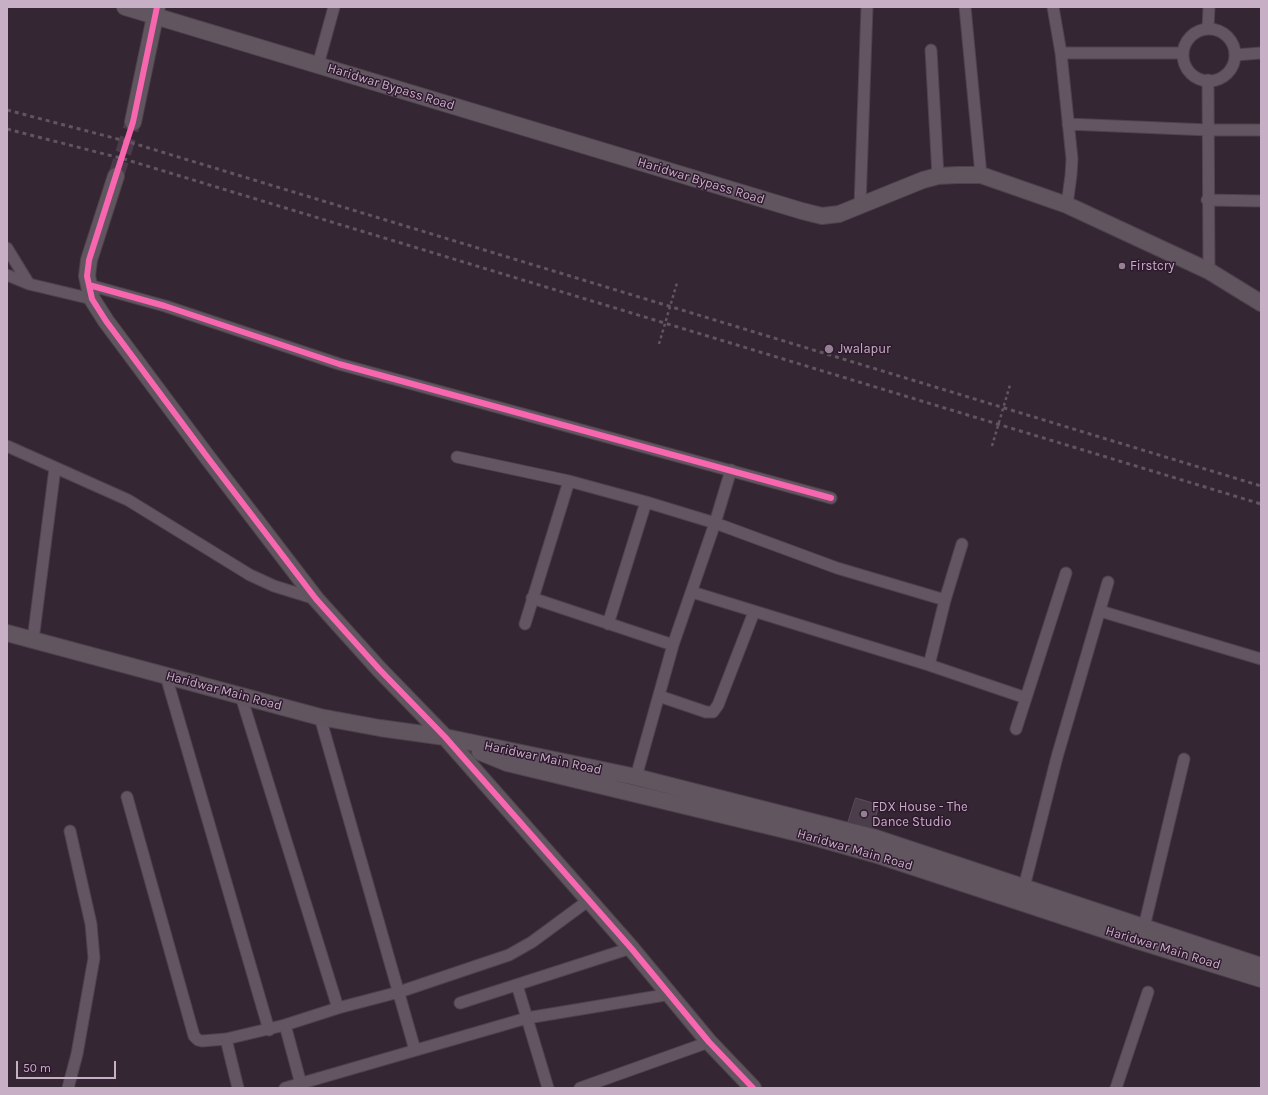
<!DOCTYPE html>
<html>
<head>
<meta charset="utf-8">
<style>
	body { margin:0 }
	#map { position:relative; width:1268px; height:1095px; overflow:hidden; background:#352634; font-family:Karla,sans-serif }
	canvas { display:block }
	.frame { position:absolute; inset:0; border:8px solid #c7afc6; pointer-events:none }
	.scale { position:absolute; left:16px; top:1061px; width:100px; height:18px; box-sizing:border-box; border:2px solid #c7afc6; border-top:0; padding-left:5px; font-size:12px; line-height:14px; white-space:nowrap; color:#c7afc6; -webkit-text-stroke:3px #2f192f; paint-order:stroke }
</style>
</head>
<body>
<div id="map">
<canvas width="1268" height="1095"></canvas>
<div class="frame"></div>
<div class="scale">50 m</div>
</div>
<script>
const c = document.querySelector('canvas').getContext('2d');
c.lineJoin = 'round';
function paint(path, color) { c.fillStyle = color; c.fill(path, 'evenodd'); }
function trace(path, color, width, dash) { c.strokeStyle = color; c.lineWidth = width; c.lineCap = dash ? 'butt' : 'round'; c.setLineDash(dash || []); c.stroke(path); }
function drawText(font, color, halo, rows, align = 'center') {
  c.font = font + ' Karla,sans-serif'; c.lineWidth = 3; c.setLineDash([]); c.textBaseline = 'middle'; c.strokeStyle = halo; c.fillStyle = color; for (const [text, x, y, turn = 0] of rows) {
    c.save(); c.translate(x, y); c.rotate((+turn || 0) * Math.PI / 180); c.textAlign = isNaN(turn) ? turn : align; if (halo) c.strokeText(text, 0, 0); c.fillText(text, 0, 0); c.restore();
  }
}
const building = new Path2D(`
	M 856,798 L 879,805 L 872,830 L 848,823 Z`);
paint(building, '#4b3e4a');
trace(building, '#5d4e5c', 1);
trace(new Path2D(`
	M 116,176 L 133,122`), '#4b3b4a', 16, [16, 8]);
const street = new Path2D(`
	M 965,7 L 981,175
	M 1053,7 L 1061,53 L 1072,159 L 1071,175 L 1067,205
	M 1208,29 L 1209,7
	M1183 55a26 26 0 1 1 52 0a26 26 0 1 1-52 0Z
	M 931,50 L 938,176
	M 1061,53 L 1183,53
	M 1235,55 L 1261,53
	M 318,65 L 334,7
	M 1208,80 L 1209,271
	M 1068,124 L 1208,130 L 1261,130
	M 1207,200 L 1261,201
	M 860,206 L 867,7
	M 7,248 L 29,284
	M 7,275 L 29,284 L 92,299
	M 89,285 L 165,306 L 339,364 L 831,498
	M 7,446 L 128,500 L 250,575 L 274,586 L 316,599
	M 457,457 L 569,481 L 646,502 L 715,523 L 837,568 L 945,600
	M 692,592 L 929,665 L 1026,698
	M 532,598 L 673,645
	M 1100,611 L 1261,659
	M 525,624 L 569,481
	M 608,624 L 646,502
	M 33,640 L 55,468
	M 929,665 L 945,600 L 962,544
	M 166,676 L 269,1030
	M 241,696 L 338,1008
	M 659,696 L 706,712 L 713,712 L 718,705 L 754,612
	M 320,717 L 415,1050
	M 1016,729 L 1066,573
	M 636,777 L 673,645 L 715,523 L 731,470
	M 127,797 L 194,1036 L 198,1040 L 202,1041 L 226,1039 L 285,1025 L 338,1008 L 399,992 L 509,955 L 532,942 L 589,900
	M 1024,887 L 1057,757 L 1108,582
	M 1144,927 L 1184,759
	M 517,985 L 548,1088
	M 460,1003 L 631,948
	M 285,1025 L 302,1088
	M 226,1039 L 238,1088
	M 68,1088 L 77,1054 L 94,958 L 91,924 L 70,831
	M 285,1088 L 527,1018 L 671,994
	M 580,1088 L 709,1042
	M 1116,1088 L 1148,992`);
const secondary = new Path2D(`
	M 125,7 L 802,211 L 822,216 L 839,214 L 923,180 L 938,176 L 957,175 L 981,175 L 1067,205 L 1209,271 L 1261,303
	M 133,122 L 157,7
	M 116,176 L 89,260 L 87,276 L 92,299 L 106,321 L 208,458 L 316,599 L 379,669 L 445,737 L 631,948 L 709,1042 L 753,1088
	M 7,633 L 320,717 L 380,728 L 445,737 L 636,777 L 876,838 L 1261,966
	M 480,752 L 507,763 L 810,836 L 874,854 L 1135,940 L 1261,979`);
trace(street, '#4e424d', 13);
trace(secondary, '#4e424d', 18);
trace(street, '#635662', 11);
trace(secondary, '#615560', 16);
trace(new Path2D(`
	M 7,110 L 129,142 L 1261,486
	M 7,129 L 124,159 L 1261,504`), '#615561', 3, [4, 4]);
trace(new Path2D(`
	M 659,344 L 677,283
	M 992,446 L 1010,385`), '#625663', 2.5, [3, 3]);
trace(new Path2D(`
	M 157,7 L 133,122 L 89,260 L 87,276 L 92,299 L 106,321 L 208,458 L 316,599 L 379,669 L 445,737 L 631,948 L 709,1042 L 753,1088
	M 89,285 L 165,306 L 339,364 L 831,498`), '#f766af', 6);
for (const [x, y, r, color] of [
	[1122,266,4,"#947f93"],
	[829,349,5,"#947f93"],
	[864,814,4,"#947f93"]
]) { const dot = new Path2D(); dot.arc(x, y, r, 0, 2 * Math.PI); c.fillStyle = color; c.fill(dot); trace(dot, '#2f192f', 1.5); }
drawText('13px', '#c7afc6', '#2f192f', [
	["Haridwar Bypass Road",391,87,17],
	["Haridwar Bypass Road",701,181,17],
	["Haridwar Main Road",224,691,15],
	["Haridwar Main Road",543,758,12],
	["Haridwar Main Road",855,850,16],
	["Haridwar Main Road",1163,948,17]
]);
drawText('13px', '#c7afc6', '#2f192f', [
	["Firstcry",1130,266],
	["Jwalapur",838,349],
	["FDX House - The",872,807],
	["Dance Studio",872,822]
], 'left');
</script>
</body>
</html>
